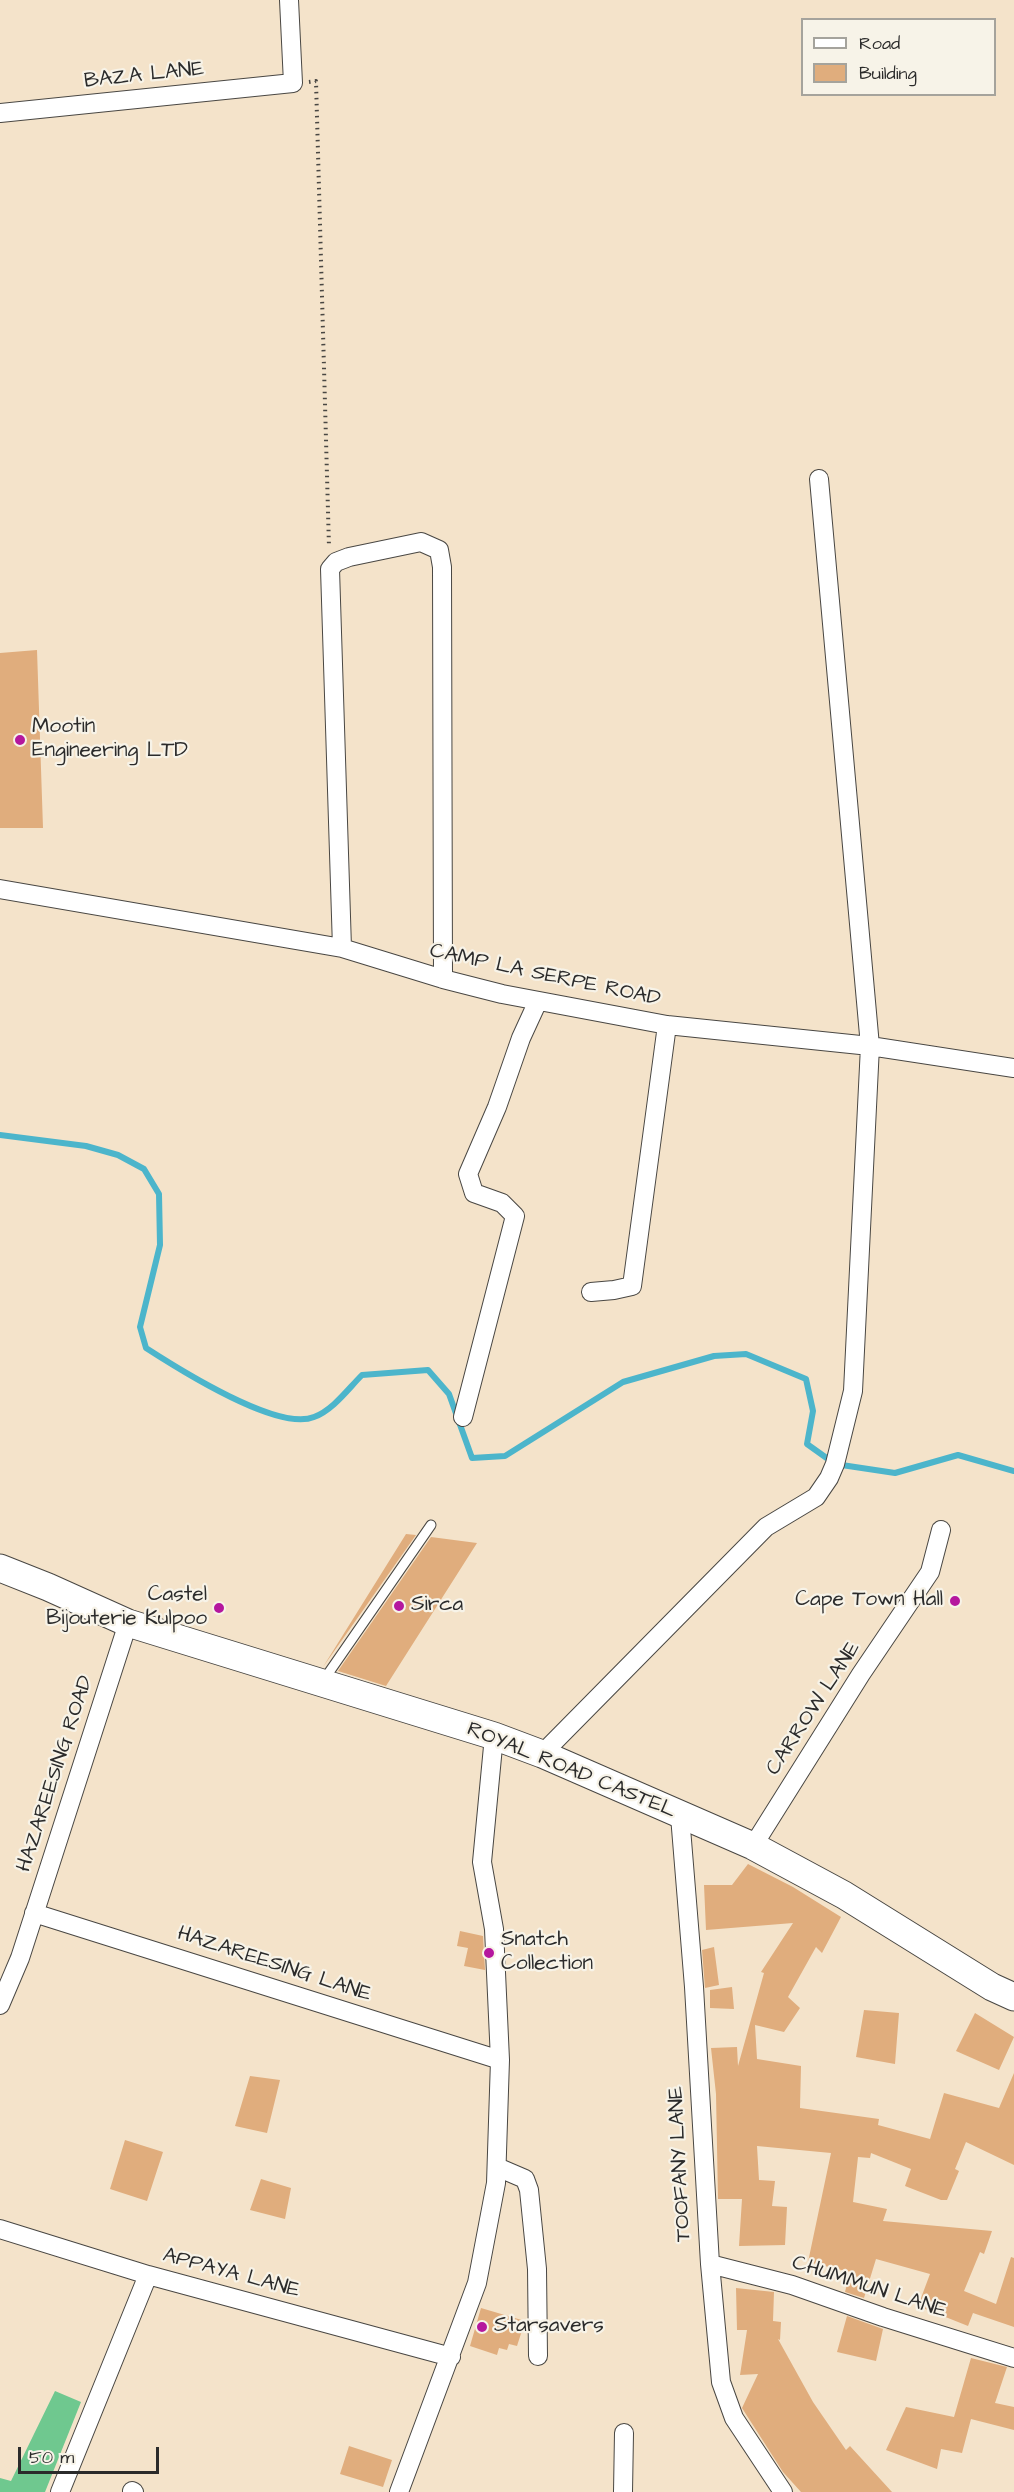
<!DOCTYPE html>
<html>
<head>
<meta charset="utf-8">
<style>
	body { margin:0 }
	#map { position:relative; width:1014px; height:2492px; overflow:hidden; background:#f4e3ca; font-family:"Architects Daughter",sans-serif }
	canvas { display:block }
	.legend { position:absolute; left:801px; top:18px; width:195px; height:78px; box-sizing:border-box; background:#f7f3e8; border:2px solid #a5a39c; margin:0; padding:8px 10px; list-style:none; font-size:18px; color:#2b2b2b }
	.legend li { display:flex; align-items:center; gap:12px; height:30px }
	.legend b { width:30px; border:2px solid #a5a39c }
	.scale { position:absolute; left:18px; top:2447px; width:141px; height:27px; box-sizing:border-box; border:3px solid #2b2b2b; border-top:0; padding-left:8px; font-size:18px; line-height:21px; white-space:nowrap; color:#2b2b2b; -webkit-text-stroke:4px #f7f3e8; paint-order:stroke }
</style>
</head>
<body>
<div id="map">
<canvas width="1014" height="2492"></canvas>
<ul class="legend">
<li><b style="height:8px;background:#fff"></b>Road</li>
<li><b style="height:16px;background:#e0ad7d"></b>Building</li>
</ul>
<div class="scale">50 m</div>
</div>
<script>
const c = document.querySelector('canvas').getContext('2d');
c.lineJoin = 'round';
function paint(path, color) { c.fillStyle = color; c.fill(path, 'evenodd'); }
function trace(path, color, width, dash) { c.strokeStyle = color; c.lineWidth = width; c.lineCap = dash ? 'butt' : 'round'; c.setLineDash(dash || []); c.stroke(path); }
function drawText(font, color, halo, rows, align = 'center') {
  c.font = font + ' "Architects Daughter",sans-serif'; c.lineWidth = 4.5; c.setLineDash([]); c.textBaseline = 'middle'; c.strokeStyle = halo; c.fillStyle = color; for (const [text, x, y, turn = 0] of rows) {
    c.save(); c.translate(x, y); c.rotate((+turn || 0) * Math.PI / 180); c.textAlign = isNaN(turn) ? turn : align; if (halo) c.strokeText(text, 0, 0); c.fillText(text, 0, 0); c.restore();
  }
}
paint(new Path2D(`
	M 55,2391 L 81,2402 L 45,2492 L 0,2492 L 0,2478 L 11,2481 Z`), '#6fc88f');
trace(new Path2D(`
	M 0,1135 L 86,1146 L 118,1155 L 144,1169 L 159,1194 L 160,1245 L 140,1327 L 146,1348 C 177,1368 278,1432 314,1417 C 333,1410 348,1389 362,1375 L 428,1370 L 449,1394 L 472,1458 L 505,1456 L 623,1382 L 714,1356 L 746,1354 L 806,1379 L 813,1411 L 807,1444 L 835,1464 L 895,1473 L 958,1455 L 1014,1471`), '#4cb5cb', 6);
paint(new Path2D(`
	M 37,650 L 43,828 L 0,828 L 0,653 Z
	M 406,1534 L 416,1535 L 323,1667 Z
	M 431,1537 L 477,1543 L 386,1686 L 338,1671 Z
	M 748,1864 L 793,1887 L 841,1917 L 822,1953 L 816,1947 L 788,1997 L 800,2008 L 784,2032 L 755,2025 L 757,2059 L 801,2066 L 800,2108 L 879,2119 L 878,2125 L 930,2139 L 944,2093 L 999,2108 L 1014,2073 L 1014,2165 L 966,2142 L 955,2169 L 959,2171 L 947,2200 L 941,2200 L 905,2186 L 911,2169 L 871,2153 L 870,2158 L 858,2157 L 853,2202 L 887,2209 L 883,2221 L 992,2231 L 984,2254 L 980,2252 L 964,2291 L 996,2304 L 1011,2257 L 1014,2258 L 1014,2327 L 973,2313 L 968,2326 L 918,2306 L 930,2274 L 876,2259 L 864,2298 L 845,2292 L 850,2272 L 808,2262 L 831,2153 L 757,2146 L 759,2180 L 775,2181 L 772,2206 L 787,2207 L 785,2245 L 739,2246 L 742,2199 L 718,2199 L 716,2094 L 711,2048 L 737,2047 L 738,2066 L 764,1973 L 761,1972 L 793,1923 L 706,1930 L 704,1885 L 732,1885 Z
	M 460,1931 L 483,1936 L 485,1970 L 464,1966 L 468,1948 L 457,1946 Z
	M 714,1947 L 719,1985 L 705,1988 L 702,1950 Z
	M 732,1987 L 734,2009 L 710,2008 L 710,1990 Z
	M 864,2010 L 899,2013 L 895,2064 L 856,2057 Z
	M 975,2013 L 1014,2037 L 999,2070 L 956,2051 Z
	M 250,2076 L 280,2080 L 267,2133 L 235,2126 Z
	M 125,2140 L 163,2152 L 147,2201 L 110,2189 Z
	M 261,2179 L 291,2188 L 285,2219 L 250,2210 Z
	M 736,2288 L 774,2292 L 773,2321 L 781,2322 L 780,2340 L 778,2339 L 813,2402 L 846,2450 L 850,2446 L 892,2492 L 801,2492 L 783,2472 L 742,2408 L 758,2374 L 740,2375 L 747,2330 L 737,2330 Z
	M 481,2308 L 525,2321 L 517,2346 L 509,2344 L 507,2350 L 499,2348 L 497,2355 L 470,2346 Z
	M 847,2316 L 883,2329 L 876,2361 L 837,2352 Z
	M 971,2358 L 1007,2367 L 995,2403 L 1014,2407 L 1014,2430 L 971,2419 L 962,2453 L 941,2449 L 937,2469 L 886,2450 L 906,2407 L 954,2417 Z
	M 349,2446 L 392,2460 L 383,2487 L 340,2474 Z`), '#e0ad7d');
const lane = new Path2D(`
	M 323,1681 L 431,1525`);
const street = new Path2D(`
	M 0,113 L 293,83 L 289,0
	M 0,889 L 342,948 L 443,979 L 502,994 L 667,1025 L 870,1046 L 1014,1068
	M 342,948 L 330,569 L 336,562 L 349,557 L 421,542 L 439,550 L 442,567 L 443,979
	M 591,1292 L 614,1290 L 632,1286 L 667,1025
	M 463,1417 L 515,1216 L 502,1203 L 474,1193 L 468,1174 L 497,1107 L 521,1038 L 538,1001
	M 542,1754 L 766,1527 L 816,1497 L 829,1478 L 835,1464 L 853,1391 L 870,1046 L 819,479
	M 680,1816 L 694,1987 L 710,2264 L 721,2382 L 734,2418 L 783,2492
	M 753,1846 L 861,1674 L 930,1572 L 941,1530
	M 34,1913 L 500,2060
	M 0,2005 L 20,1958 L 128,1623
	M 497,2167 L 525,2179 L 529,2190 L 537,2269 L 538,2356
	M 0,2229 L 148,2275 L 451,2357
	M 710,2264 L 792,2285 L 883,2317 L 1014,2358
	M 132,2491 L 134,2492
	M 60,2492 L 148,2275
	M 399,2492 L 477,2283 L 496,2183 L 500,2060 L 494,1929 L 482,1862 L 494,1736
	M 623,2492 L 624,2433`);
const primary = new Path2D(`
	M 0,1568 L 48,1587 L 128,1623 L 494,1736 L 542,1754 L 753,1846 L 844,1895 L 992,1987 L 1014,1997`);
trace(lane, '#494743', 11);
trace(street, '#494743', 20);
trace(primary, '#494743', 29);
trace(new Path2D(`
	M 309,82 L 316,81 L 329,547`), '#494743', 4, [1.5, 4.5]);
trace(lane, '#fff', 9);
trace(street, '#fff', 18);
trace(primary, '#fff', 27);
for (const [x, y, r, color] of [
	[20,740,6,"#b5179e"],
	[955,1601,6,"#b5179e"],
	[399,1606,6,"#b5179e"],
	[219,1608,6,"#b5179e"],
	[489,1953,6,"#b5179e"],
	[482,2327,6,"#b5179e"]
]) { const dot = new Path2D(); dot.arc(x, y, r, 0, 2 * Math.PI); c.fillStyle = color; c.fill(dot); trace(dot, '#f7f3e8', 2); }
drawText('21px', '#2b2b2b', '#f7f3e8', [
	["BAZA LANE",144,76,-6],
	["CAMP LA SERPE ROAD",545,976,12],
	["CARROW LANE",814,1709,-57],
	["ROYAL ROAD CASTEL",571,1771,22],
	["HAZAREESING ROAD",56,1774,-72],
	["HAZAREESING LANE",274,1965,18],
	["TOOFANY LANE",681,2164,-93],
	["APPAYA LANE",231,2274,15],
	["CHUMMUN LANE",869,2288,18]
]);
drawText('21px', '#2b2b2b', '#f7f3e8', [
	["Mootin",32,728],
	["Engineering LTD",32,752],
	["Castel",207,1596,"right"],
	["Bijouterie Kulpoo",207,1620,"right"],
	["Cape Town Hall",943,1601,"right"],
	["Sirca",411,1606],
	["Snatch",501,1941],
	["Collection",501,1965],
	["Starsavers",494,2327]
], 'left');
</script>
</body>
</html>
